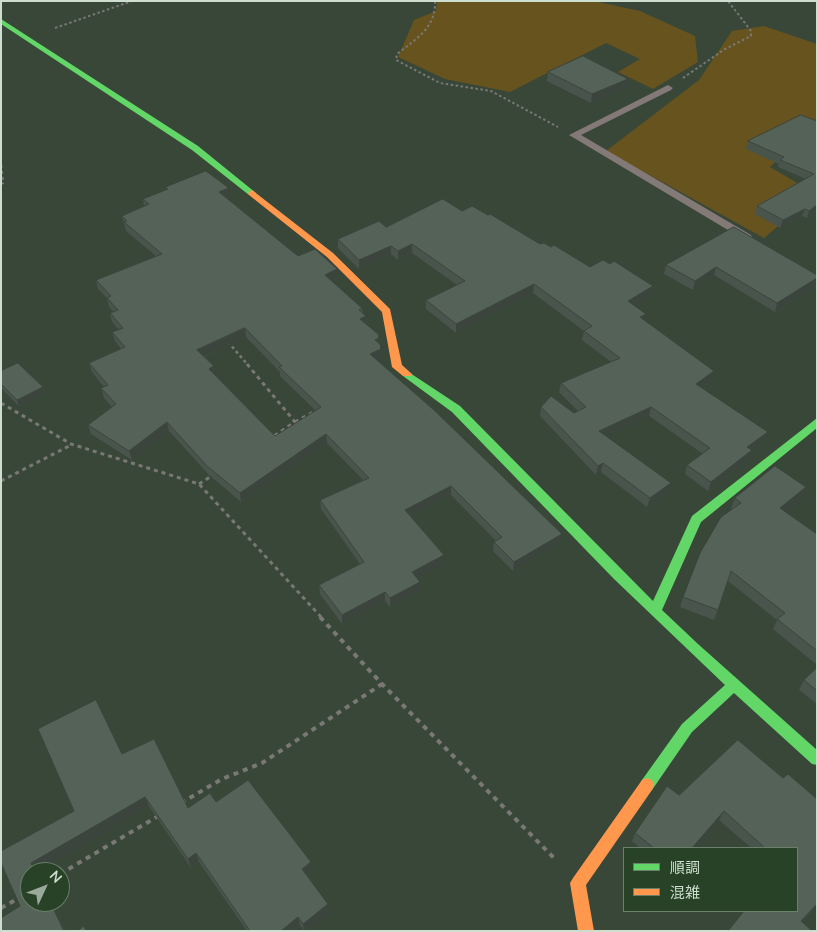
<!DOCTYPE html>
<html>
<head>
<meta charset="utf-8">
<style>
	body { margin:0 }
	#map { position:relative; width:818px; height:932px; overflow:hidden; background:#384738; font-family:"Nunito Sans","Noto Sans JP",sans-serif }
	canvas { display:block }
	.frame { position:absolute; inset:0; border:2px solid #cedece; pointer-events:none }
	.legend { position:absolute; left:623px; top:847px; width:175px; height:65px; box-sizing:border-box; background:#284228; border:1px solid #6a806a; margin:0; padding:6px 9px; list-style:none; font-size:15px; color:#cedece }
	.legend li { display:flex; align-items:center; gap:10px; height:25px }
	.legend b { width:25px; border:1px solid #6a806a }
	.north { position:absolute; left:20px; top:862px; width:50px; height:50px; box-sizing:border-box; background:#284228; border:1px solid #6a806a; border-radius:50%; rotate:47deg; font-size:14px; font-weight:700; line-height:20px; text-align:center; color:#cedece }
	.north::after { content:''; display:block; margin:auto; width:18px; height:22px; background:#9aa99a; clip-path:polygon(50% 0,100% 100%,50% 72%,0 100%) }
</style>
</head>
<body>
<div id="map">
<canvas width="818" height="932"></canvas>
<div class="frame"></div>
<ul class="legend">
<li><b style="height:6px;background:#63d668"></b>順調</li>
<li><b style="height:6px;background:#ff974d"></b>混雑</li>
</ul>
<div class="north">N</div>
</div>
<script>
const c = document.querySelector('canvas').getContext('2d');
c.lineJoin = 'round';
function paint(path, color) { c.fillStyle = color; c.fill(path, 'evenodd'); }
function trace(path, color, width, dash) { c.strokeStyle = color; c.lineWidth = width; c.lineCap = dash ? 'butt' : 'round'; c.setLineDash(dash || []); c.stroke(path); }
paint(new Path2D(`
	M 437,1 L 594,1 L 640,11 L 695,36 L 698,62 L 653,89 L 618,72 L 640,59 L 606,43 L 510,92 L 445,79 L 398,57 L 414,20 L 436,11 Z
	M 764,26 L 817,44 L 817,125 L 815,125 L 770,167 L 816,194 L 764,238 L 606,151 L 699,80 L 732,31 Z`), '#67531e');
trace(new Path2D(`
	M 435,1 C 436,28 416,39 397,54 L 396,60 L 440,83 L 491,91 L 558,127
	M 55,28 L 132,1
	M 683,78 L 725,49 L 751,36 L 751,31 L 728,1`), '#7a7874', 2, [2.5, 2.5]);
trace(new Path2D(`
	M 1,165 L 3,183 L 1,184
	M 228,342 L 248,365`), '#7a7874', 2.5, [3, 3]);
trace(new Path2D(`
	M 247,364 L 295,422 L 271,438
	M 1,403 L 71,444 L 199,484 L 322,618
	M 295,422 L 319,409
	M 1,481 L 71,445
	M 199,484 L 213,475`), '#7a7874', 3, [4, 4]);
trace(new Path2D(`
	M 320,617 L 382,684 L 555,859
	M 181,803 L 222,779 L 262,763 L 382,684
	M 60,874 L 160,815
	M 1,908 L 19,898`), '#7a7874', 4, [5, 5]);
paint(new Path2D(`
	M 668,85 L 673,88 L 671,90 L 581,135 L 751,235 L 752,237 L 751,239 L 743,239 L 569,135 Z`), '#837a77');
paint(new Path2D(`
	M 1,19 L 198,146 L 256,193 L 255,195 L 249,195 L 192,150 L 1,24 Z
	M 407,371 L 460,406 L 653,601 L 692,516 L 817,418 L 817,428 L 701,522 L 662,610 L 698,644 L 817,750 L 817,765 L 812,764 L 734,693 L 692,732 L 652,790 L 647,792 L 642,790 L 640,785 L 642,780 L 682,724 L 725,685 L 614,579 L 452,412 L 403,376 L 402,374 Z`), '#63d668');
paint(new Path2D(`
	M 252,190 L 333,253 L 390,309 L 402,365 L 412,374 L 411,376 L 403,376 L 392,367 L 382,312 L 327,257 L 249,195 L 248,193 Z
	M 647,778 L 652,780 L 654,785 L 652,790 L 586,885 L 594,931 L 578,931 L 570,883 L 573,878 L 642,780 Z`), '#ff974d');
paint(new Path2D(`
	M 548,72 L 627,88 L 591,103 L 547,81 Z
	M 817,121 L 817,210 L 807,218 L 802,216 L 780,228 L 755,214 L 757,206 L 806,179 L 778,167 L 779,164 L 746,149 L 748,141 Z
	M 166,187 L 230,197 L 227,199 L 298,256 L 338,278 L 332,281 L 362,308 L 363,313 L 366,316 L 367,325 L 379,344 L 381,358 L 377,360 L 560,542 L 513,571 L 493,551 L 494,542 L 496,541 L 451,495 L 410,516 L 444,564 L 417,578 L 420,591 L 390,607 L 385,601 L 342,624 L 320,594 L 319,585 L 360,564 L 321,509 L 320,500 L 363,480 L 327,443 L 241,502 L 209,475 L 169,431 L 132,460 L 91,434 L 88,425 L 112,407 L 104,398 L 101,388 L 104,387 L 92,372 L 89,363 L 121,349 L 115,341 L 112,332 L 119,330 L 112,322 L 110,313 L 113,312 L 109,307 L 107,298 L 98,289 L 96,280 L 156,256 L 126,231 L 122,216 L 144,206 L 143,199 L 166,190 ZM 246,337 L 280,372 L 280,376 L 316,411 L 275,436 L 215,376 L 214,366 L 204,357 Z
	M 462,211 L 488,215 L 540,244 L 551,247 L 590,267 L 610,264 L 653,286 L 652,295 L 634,305 L 644,320 L 711,380 L 701,388 L 764,441 L 752,451 L 749,459 L 708,491 L 685,474 L 687,465 L 703,454 L 649,416 L 606,436 L 671,483 L 668,492 L 647,507 L 601,472 L 596,475 L 540,416 L 541,407 L 574,413 L 578,411 L 559,392 L 561,383 L 611,362 L 582,340 L 584,331 L 533,293 L 456,333 L 426,309 L 426,300 L 457,285 L 412,253 L 398,260 L 391,254 L 359,269 L 338,248 L 338,239 L 386,227 Z
	M 734,227 L 817,285 L 775,312 L 714,275 L 693,290 L 664,274 L 666,265 Z
	M 1,371 L 43,387 L 45,393 L 19,406 L 1,388 Z
	M 806,487 L 802,498 L 784,511 L 817,534 L 817,665 L 773,629 L 777,620 L 728,581 L 714,620 L 680,607 L 683,597 L 732,509 L 731,508 L 735,498 Z
	M 817,668 L 817,704 L 799,690 L 804,680 Z
	M 122,754 L 188,808 L 216,802 L 313,871 L 307,875 L 329,913 L 306,931 L 304,931 L 300,925 L 293,931 L 247,931 L 199,862 L 191,868 L 149,806 L 37,872 L 30,902 L 52,902 L 66,931 L 1,931 L 20,906 L 1,863 L 74,811 Z
	M 783,778 L 817,799 L 817,905 L 802,922 L 728,931 L 797,848 L 751,848 L 719,820 L 696,848 L 640,848 L 632,841 L 635,833 L 679,795 Z`), '#48544c');
paint(new Path2D(`
	M 628,79 L 627,88 L 591,103 L 592,94 Z
	M 229,188 L 230,197 L 220,201 L 219,192 Z
	M 817,205 L 817,210 L 807,218 L 809,211 Z
	M 805,209 L 802,216 L 780,228 L 783,220 Z
	M 412,244 L 412,253 L 398,260 L 398,251 Z
	M 391,246 L 391,254 L 359,269 L 359,260 Z
	M 716,267 L 714,275 L 693,290 L 695,281 Z
	M 337,269 L 338,278 L 325,284 L 325,275 Z
	M 817,278 L 817,285 L 775,312 L 777,303 Z
	M 534,284 L 533,293 L 456,333 L 456,324 Z
	M 653,286 L 652,295 L 626,310 L 628,301 Z
	M 646,314 L 644,323 L 640,317 Z
	M 366,316 L 367,325 L 360,319 Z
	M 245,328 L 246,337 L 199,359 L 197,350 Z
	M 379,338 L 379,347 L 375,340 Z
	M 381,349 L 381,358 L 371,364 L 370,354 Z
	M 214,366 L 216,375 L 210,378 L 209,369 Z
	M 714,371 L 711,380 L 694,393 L 696,384 Z
	M 43,387 L 45,393 L 19,406 L 17,400 Z
	M 651,407 L 649,416 L 598,440 L 599,431 Z
	M 167,422 L 169,431 L 132,460 L 129,451 Z
	M 768,432 L 764,441 L 752,451 L 749,459 L 708,491 L 711,482 L 747,447 Z
	M 326,434 L 327,443 L 241,502 L 240,493 Z
	M 603,463 L 601,472 L 596,475 L 598,466 Z
	M 671,483 L 668,492 L 647,507 L 650,498 Z
	M 451,486 L 451,495 L 405,519 L 405,510 Z
	M 806,487 L 802,498 L 776,518 L 780,508 Z
	M 562,534 L 560,542 L 513,571 L 514,562 Z
	M 444,555 L 444,564 L 412,581 L 412,572 Z
	M 420,582 L 420,591 L 390,607 L 390,598 Z
	M 385,592 L 385,601 L 342,624 L 342,615 Z
	M 145,797 L 149,806 L 37,872 L 35,872 L 31,863 Z
	M 724,811 L 719,820 L 696,848 L 692,848 Z
	M 196,853 L 199,862 L 191,868 L 188,859 Z
	M 311,862 L 313,871 L 304,878 L 302,869 Z
	M 50,902 L 52,902 L 66,931 L 64,931 Z
	M 328,904 L 329,913 L 306,931 L 304,931 L 303,924 Z
	M 817,904 L 817,905 L 795,929 L 801,921 Z
	M 298,917 L 300,925 L 293,931 L 281,931 Z`), '#3b453e');
const building = new Path2D(`
	M 583,56 L 628,79 L 592,94 L 548,72 Z
	M 801,115 L 817,121 L 817,205 L 809,211 L 805,209 L 783,220 L 757,206 L 814,174 L 780,160 L 784,157 L 748,141 Z
	M 206,171 L 229,188 L 219,192 L 298,256 L 315,249 L 337,269 L 325,275 L 362,308 L 359,310 L 366,316 L 360,319 L 378,334 L 379,338 L 375,340 L 380,344 L 381,349 L 370,354 L 434,410 L 562,534 L 514,562 L 494,542 L 502,537 L 451,486 L 405,510 L 444,555 L 412,572 L 420,582 L 390,598 L 385,592 L 342,615 L 319,585 L 364,562 L 320,500 L 369,478 L 326,434 L 240,493 L 207,466 L 167,422 L 129,451 L 88,425 L 116,404 L 101,388 L 108,385 L 89,363 L 125,347 L 112,332 L 123,328 L 110,313 L 118,310 L 107,298 L 111,296 L 96,280 L 162,254 L 124,222 L 127,221 L 122,216 L 149,204 L 143,199 L 168,189 L 166,187 ZM 245,328 L 282,366 L 279,367 L 321,407 L 275,436 L 209,369 L 214,366 L 197,350 Z
	M 443,199 L 462,211 L 472,206 L 488,215 L 490,214 L 540,244 L 544,243 L 551,247 L 554,245 L 590,267 L 603,260 L 610,264 L 614,261 L 653,286 L 628,301 L 646,314 L 640,317 L 714,371 L 696,384 L 768,432 L 747,447 L 752,450 L 711,482 L 687,465 L 710,448 L 651,407 L 599,431 L 671,483 L 650,498 L 603,463 L 598,466 L 541,407 L 551,396 L 574,413 L 586,407 L 561,383 L 620,358 L 584,331 L 592,326 L 534,284 L 456,324 L 426,300 L 465,281 L 412,244 L 398,251 L 391,246 L 359,260 L 338,239 L 379,221 L 386,227 Z
	M 734,227 L 817,275 L 817,278 L 777,303 L 716,267 L 695,281 L 666,265 Z
	M 18,363 L 43,387 L 17,400 L 1,384 L 1,371 Z
	M 775,466 L 806,487 L 780,508 L 817,534 L 817,651 L 777,619 L 785,613 L 731,571 L 718,610 L 683,597 L 700,553 L 721,517 L 741,503 L 735,498 Z
	M 817,668 L 817,691 L 804,680 Z
	M 96,700 L 122,754 L 154,739 L 188,808 L 210,793 L 216,802 L 248,780 L 311,862 L 302,869 L 328,904 L 303,924 L 298,917 L 281,931 L 250,931 L 196,853 L 188,859 L 145,797 L 31,863 L 35,872 L 30,872 L 30,902 L 50,902 L 64,931 L 1,931 L 1,918 L 20,906 L 1,863 L 1,851 L 74,811 L 38,729 Z
	M 738,740 L 783,778 L 788,774 L 817,799 L 817,904 L 801,921 L 812,931 L 728,931 L 744,911 L 797,911 L 797,848 L 765,848 L 724,811 L 692,848 L 654,848 L 635,833 L 667,786 L 679,795 Z
	M 84,926 L 86,931 L 78,931 Z`);
paint(building, '#546258');
trace(building, '#3b453e', 1);
</script>
</body>
</html>
